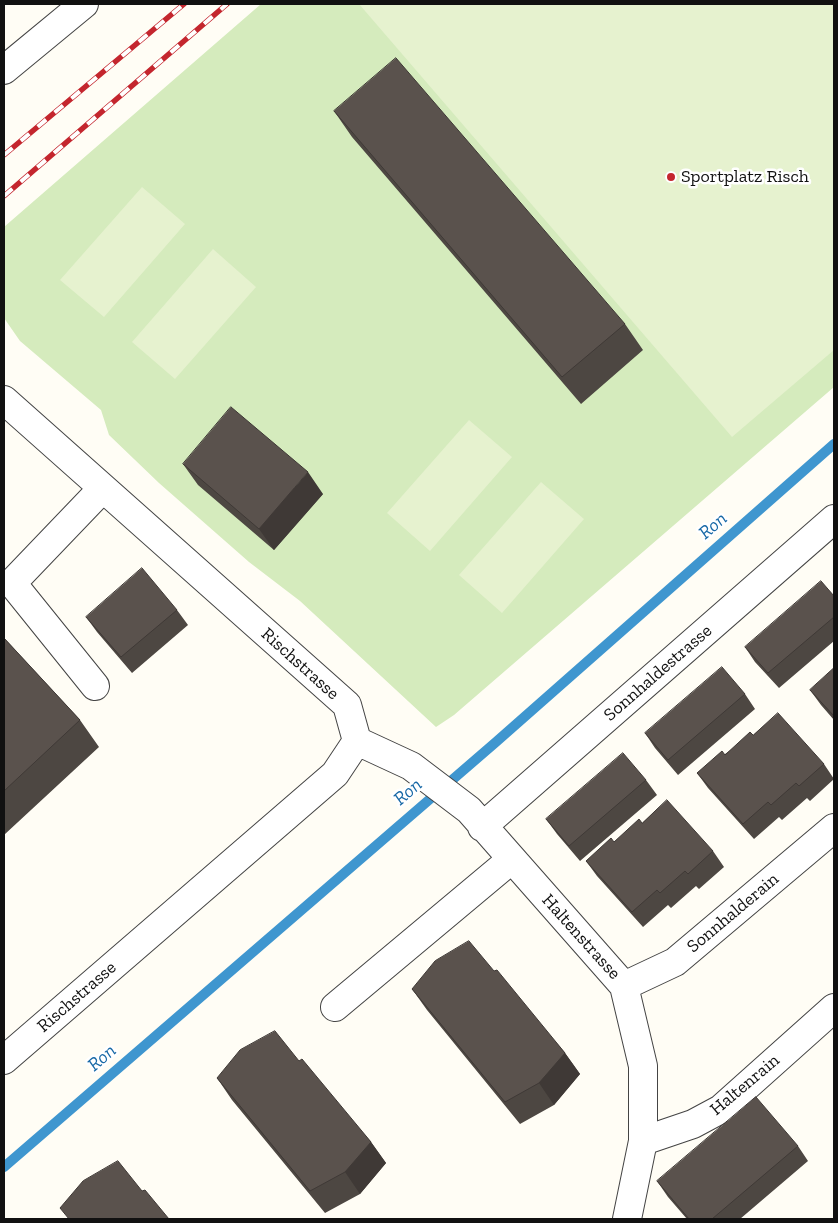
<!DOCTYPE html>
<html>
<head>
<meta charset="utf-8">
<style>
	body { margin:0 }
	#map { position:relative; width:838px; height:1223px; overflow:hidden; background:#fffdf5; font-family:"Zilla Slab",serif }
	canvas { display:block }
	.frame { position:absolute; inset:0; border:5px solid #111; pointer-events:none }
</style>
</head>
<body>
<div id="map">
<canvas width="838" height="1223"></canvas>
<div class="frame"></div>
</div>
<script>
const c = document.querySelector('canvas').getContext('2d');
c.lineJoin = 'round';
function paint(path, color) { c.fillStyle = color; c.fill(path, 'evenodd'); }
function trace(path, color, width, dash) { c.strokeStyle = color; c.lineWidth = width; c.lineCap = dash ? 'butt' : 'round'; c.setLineDash(dash || []); c.stroke(path); }
function drawText(font, color, halo, rows, align = 'center') {
  c.font = font + ' "Zilla Slab",serif'; c.lineWidth = 5; c.setLineDash([]); c.textBaseline = 'middle'; c.strokeStyle = halo; c.fillStyle = color; for (const [text, x, y, turn = 0] of rows) {
    c.save(); c.translate(x, y); c.rotate((+turn || 0) * Math.PI / 180); c.textAlign = isNaN(turn) ? turn : align; if (halo) c.strokeText(text, 0, 0); c.fillText(text, 0, 0); c.restore();
  }
}
paint(new Path2D(`
	M 261,4 L 834,4 L 834,387 L 454,715 L 436,727 L 300,601 L 249,562 L 159,483 L 109,435 L 101,410 L 20,341 L 4,318 L 4,227 Z`), '#d5ebbd');
paint(new Path2D(`
	M 359,4 L 834,4 L 834,350 L 732,437 Z
	M 142,187 L 185,224 L 104,317 L 60,280 Z
	M 213,249 L 256,287 L 175,379 L 132,342 Z
	M 469,420 L 512,457 L 430,551 L 387,513 Z
	M 541,482 L 584,519 L 502,613 L 459,575 Z`), '#e6f2cf');
trace(new Path2D(`
	M 4,1167 L 496,742 L 834,444`), '#3f96cf', 10);
const minor = new Path2D(`
	M 4,70 L 84,4
	M 4,400 L 347,705 L 357,741 L 335,774 L 4,1060
	M 95,686 L 12,583 L 103,488
	M 357,741 L 411,766 L 469,810 L 624,986 L 643,1066 L 643,1141 L 627,1219
	M 482,827 L 834,519
	M 624,986 L 675,962 L 834,828
	M 335,1007 L 512,859
	M 643,1141 L 693,1124 L 721,1109 L 834,1008`);
trace(minor, '#444', 30);
trace(minor, '#fff', 28);
const rail = new Path2D(`
	M 4,155 L 184,4
	M 4,196 L 227,4`);
trace(rail, '#c4262e', 5.5);
trace(rail, '#fff', 4, [11]);
paint(new Path2D(`
	M 334,111 L 625,324 L 643,350 L 581,404 L 352,137 Z
	M 183,464 L 323,494 L 274,550 L 198,485 Z
	M 834,596 L 834,641 L 779,688 L 755,662 L 745,647 Z
	M 177,610 L 188,625 L 132,673 L 97,632 L 86,617 Z
	M 4,638 L 80,720 L 99,747 L 4,835 Z
	M 834,668 L 834,720 L 821,705 L 810,690 Z
	M 745,694 L 755,709 L 678,775 L 655,748 L 645,733 Z
	M 753,735 L 824,764 L 834,779 L 810,801 L 807,798 L 782,820 L 779,817 L 754,839 L 708,788 L 697,773 Z
	M 646,780 L 657,795 L 580,861 L 557,834 L 546,819 Z
	M 642,823 L 713,851 L 724,867 L 699,889 L 696,886 L 671,908 L 668,905 L 643,927 L 597,876 L 586,861 Z
	M 494,971 L 565,1053 L 580,1074 L 554,1105 L 520,1124 L 427,1010 L 412,989 Z
	M 299,1061 L 371,1142 L 386,1163 L 360,1194 L 325,1213 L 232,1100 L 217,1078 Z
	M 798,1146 L 808,1161 L 740,1219 L 687,1219 L 668,1197 L 657,1181 Z`), '#4d4742');
paint(new Path2D(`
	M 308,472 L 323,494 L 274,550 L 259,529 Z
	M 565,1053 L 580,1074 L 554,1105 L 539,1083 Z
	M 371,1142 L 386,1163 L 360,1194 L 345,1172 Z`), '#3f3936');
const building = new Path2D(`
	M 396,58 L 625,324 L 562,377 L 334,111 Z
	M 231,407 L 308,472 L 259,529 L 183,464 Z
	M 142,568 L 177,610 L 121,657 L 86,617 Z
	M 821,581 L 834,596 L 834,617 L 768,673 L 745,647 Z
	M 4,638 L 80,720 L 4,791 Z
	M 722,667 L 745,694 L 668,760 L 645,733 Z
	M 834,668 L 834,716 L 810,690 Z
	M 778,713 L 824,764 L 799,786 L 796,783 L 771,805 L 768,802 L 743,824 L 697,773 L 722,751 L 725,755 L 750,732 L 753,735 Z
	M 623,753 L 646,780 L 569,846 L 546,819 Z
	M 667,800 L 713,851 L 688,874 L 685,871 L 660,893 L 657,890 L 632,912 L 586,861 L 611,838 L 614,842 L 639,819 L 642,823 Z
	M 469,941 L 494,971 L 497,970 L 565,1053 L 539,1083 L 505,1102 L 412,989 L 435,961 Z
	M 275,1031 L 299,1061 L 302,1059 L 371,1142 L 345,1172 L 310,1191 L 217,1078 L 240,1050 Z
	M 756,1097 L 798,1146 L 712,1219 L 689,1219 L 657,1181 Z
	M 118,1161 L 142,1191 L 145,1190 L 169,1219 L 69,1219 L 60,1208 L 83,1181 Z`);
paint(building, '#5a524d');
trace(building, '#3f3936', 1);
for (const [x, y, r, color] of [
	[671,177,5,"#c4262e"]
]) { const dot = new Path2D(); dot.arc(x, y, r, 0, 2 * Math.PI); c.fillStyle = color; c.fill(dot); trace(dot, '#fff', 2); }
drawText('18px', '#111', '#fff', [
	["Sportplatz Risch",681,177]
], 'left');
drawText('18px', '#111', '#fff', [
	["Rischstrasse",300,664,42],
	["Sonnhaldestrasse",658,673,-41],
	["Sonnhalderain",733,913,-40],
	["Haltenstrasse",581,937,48],
	["Rischstrasse",77,997,-41],
	["Haltenrain",745,1085,-40]
]);
drawText('italic 19px', '#1768a6', '#fff', [
	["Ron",713,526,-41],
	["Ron",408,792,-41],
	["Ron",102,1058,-41]
]);
</script>
</body>
</html>
